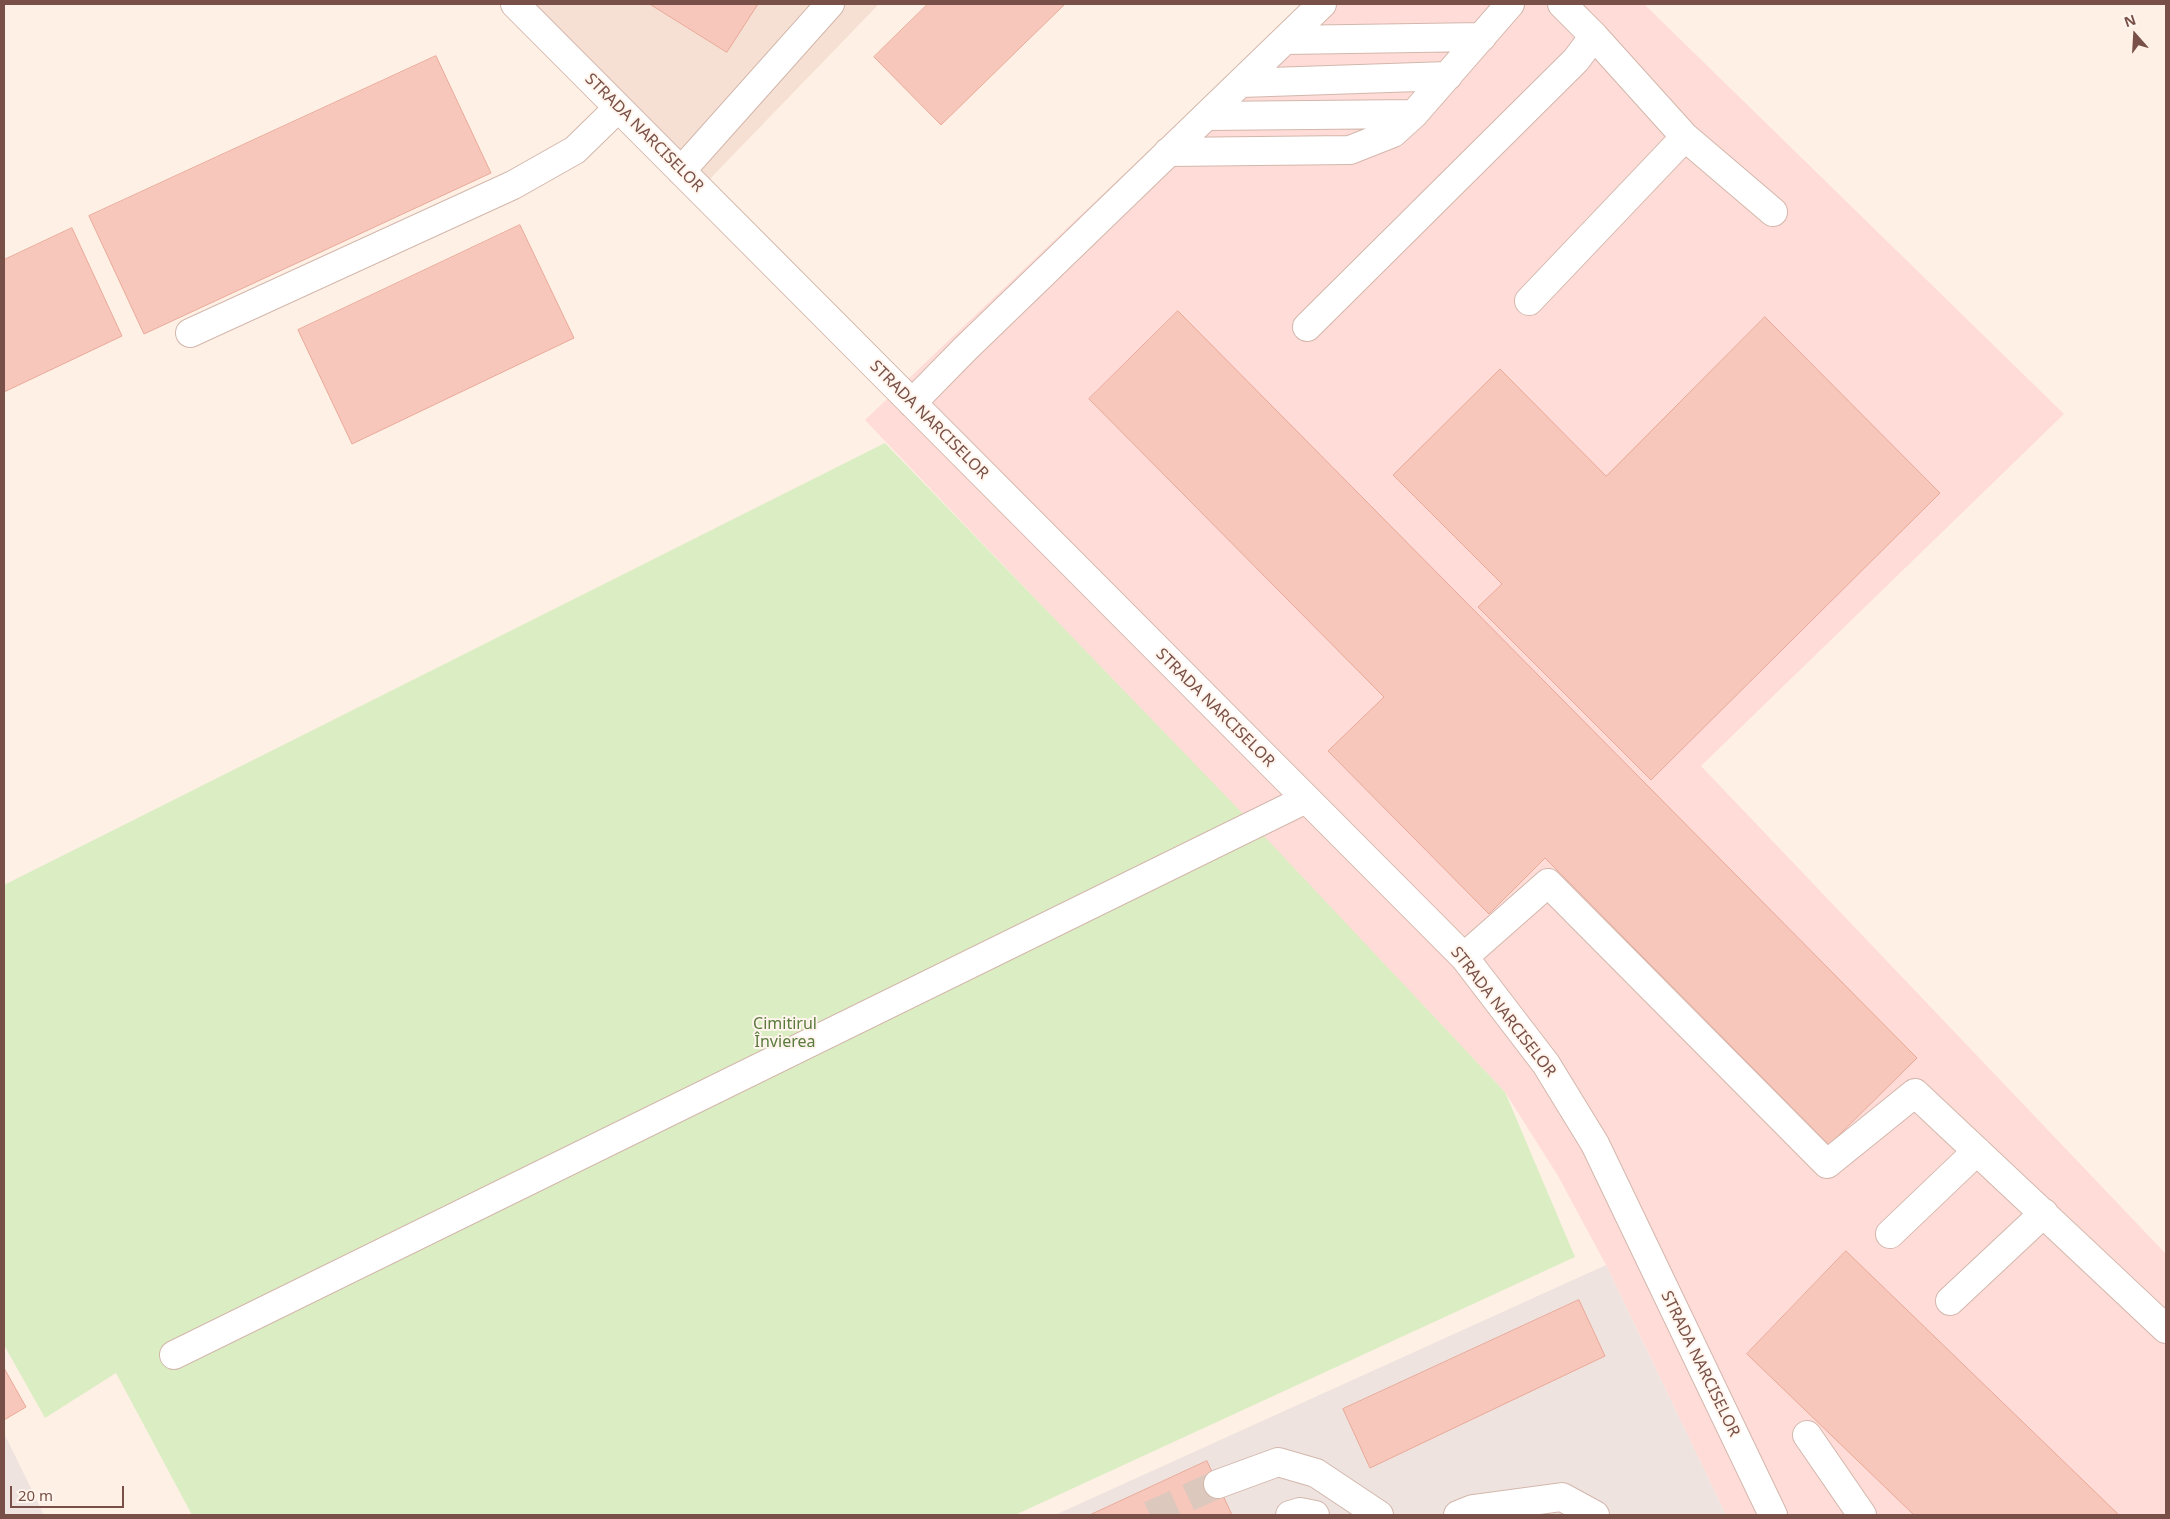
<!DOCTYPE html>
<html>
<head>
<meta charset="utf-8">
<style>
	body { margin:0 }
	#map { position:relative; width:2170px; height:1519px; overflow:hidden; background:#fef0e5; font-family:"Noto Sans",sans-serif }
	canvas { display:block }
	.frame { position:absolute; inset:0; border:5px solid #795047; pointer-events:none }
	.north { position:absolute; left:2110px; top:10px; width:50px; height:50px; -webkit-text-stroke:4px #fff5ed; paint-order:stroke; rotate:341deg; font-size:14px; font-weight:700; line-height:20px; text-align:center; color:#795047 }
	.north::after { content:''; display:block; margin:auto; width:18px; height:22px; background:#795047; clip-path:polygon(50% 0,100% 100%,50% 72%,0 100%) }
	.scale { position:absolute; left:10px; top:1486px; width:114px; height:22px; box-sizing:border-box; border:2px solid #795047; border-top:0; padding-left:6px; font-size:15px; line-height:18px; white-space:nowrap; color:#795047; -webkit-text-stroke:4px #fff5ed; paint-order:stroke }
</style>
</head>
<body>
<div id="map">
<canvas width="2170" height="1519"></canvas>
<div class="frame"></div>
<div class="north">N</div>
<div class="scale">20 m</div>
</div>
<script>
const c = document.querySelector('canvas').getContext('2d');
c.lineJoin = 'round';
function paint(path, color) { c.fillStyle = color; c.fill(path, 'evenodd'); }
function trace(path, color, width, dash) { c.strokeStyle = color; c.lineWidth = width; c.lineCap = dash ? 'butt' : 'round'; c.setLineDash(dash || []); c.stroke(path); }
function drawText(font, color, halo, rows, align = 'center') {
  c.font = font + ' "Noto Sans",sans-serif'; c.lineWidth = 4; c.setLineDash([]); c.textBaseline = 'middle'; c.strokeStyle = halo; c.fillStyle = color; for (const [text, x, y, turn = 0] of rows) {
    c.save(); c.translate(x, y); c.rotate((+turn || 0) * Math.PI / 180); c.textAlign = isNaN(turn) ? turn : align; if (halo) c.strokeText(text, 0, 0); c.fillText(text, 0, 0); c.restore();
  }
}
paint(new Path2D(`
	M 527,4 L 879,4 L 704,185 Z`), '#f6e0d3');
paint(new Path2D(`
	M 1303,4 L 1644,4 L 2064,414 L 1701,766 L 2166,1254 L 2166,1515 L 1726,1515 L 1606,1265 L 1558,1176 L 1505,1092 L 865,420 Z`), '#ffdcd8');
paint(new Path2D(`
	M 1606,1265 L 1726,1515 L 1055,1515 Z
	M 4,1433 L 44,1515 L 4,1515 Z`), '#eee3df');
paint(new Path2D(`
	M 885,443 L 1247,818 L 1505,1092 L 1575,1257 L 1015,1515 L 192,1515 L 116,1373 L 45,1418 L 4,1345 L 4,885 Z`), '#dbedc2');
const building = new Path2D(`
	M 650,4 L 758,4 L 727,52 Z
	M 928,4 L 1065,4 L 941,125 L 874,57 Z
	M 436,56 L 491,173 L 144,334 L 89,216 Z
	M 520,225 L 574,338 L 352,444 L 298,330 Z
	M 72,228 L 122,336 L 4,392 L 4,260 Z
	M 1178,311 L 1917,1058 L 1829,1145 L 1545,858 L 1489,914 L 1328,751 L 1384,697 L 1089,399 Z
	M 1765,317 L 1940,493 L 1651,780 L 1478,607 L 1502,584 L 1393,475 L 1500,369 L 1606,476 Z
	M 1846,1251 L 2119,1515 L 1914,1515 L 1747,1354 Z
	M 1579,1300 L 1605,1356 L 1370,1468 L 1343,1409 Z
	M 4,1368 L 26,1407 L 4,1420 Z
	M 1207,1461 L 1232,1515 L 1090,1515 Z`);
paint(building, '#f6c7ba');
trace(building, '#eaa999', 1);
trace(new Path2D(`
	M 1150,1515 L 1218,1484`), '#ddc8be', 28, [28, 14]);
const minor = new Path2D(`
	M 515,4 L 1464,957 L 1546,1064 L 1595,1144 L 1773,1515
	M 1594,36 L 1685,137 L 1773,212
	M 1285,40 L 1482,37
	M 1241,83 L 1448,76
	M 1206,116 L 1414,114
	M 1168,152 L 1350,150 L 1393,133 L 1414,114 L 1510,4
	M 681,171 L 830,4
	M 1529,301 L 1685,137
	M 1307,327 L 1576,60 L 1594,36 L 1562,4
	M 190,333 L 513,185 L 575,150 L 618,108
	M 912,403 L 965,349 L 1322,4
	M 1464,957 L 1548,883 L 1827,1164 L 1915,1093 L 2166,1329
	M 1890,1234 L 1977,1151
	M 1950,1301 L 2044,1213
	M 174,1355 L 1306,799
	M 1807,1435 L 1862,1515
	M 1218,1484 L 1278,1462 L 1316,1473 L 1379,1515
	M 1290,1515 L 1300,1512 L 1315,1515
	M 1458,1515 L 1473,1509 L 1562,1497 L 1595,1515`);
trace(minor, '#d3b7ac', 30);
trace(minor, '#fff', 28);
drawText('16px', '#795047', '#fff5ed', [
	["STRADA NARCISELOR",644,133,45],
	["STRADA NARCISELOR",929,420,45],
	["STRADA NARCISELOR",1215,708,45],
	["STRADA NARCISELOR",1503,1012,52],
	["STRADA NARCISELOR",1700,1364,64]
]);
drawText('16px', '#597a3c', '#fff5ed', [
	["Cimitirul",785,1024],
	["Învierea",785,1042]
]);
</script>
</body>
</html>
